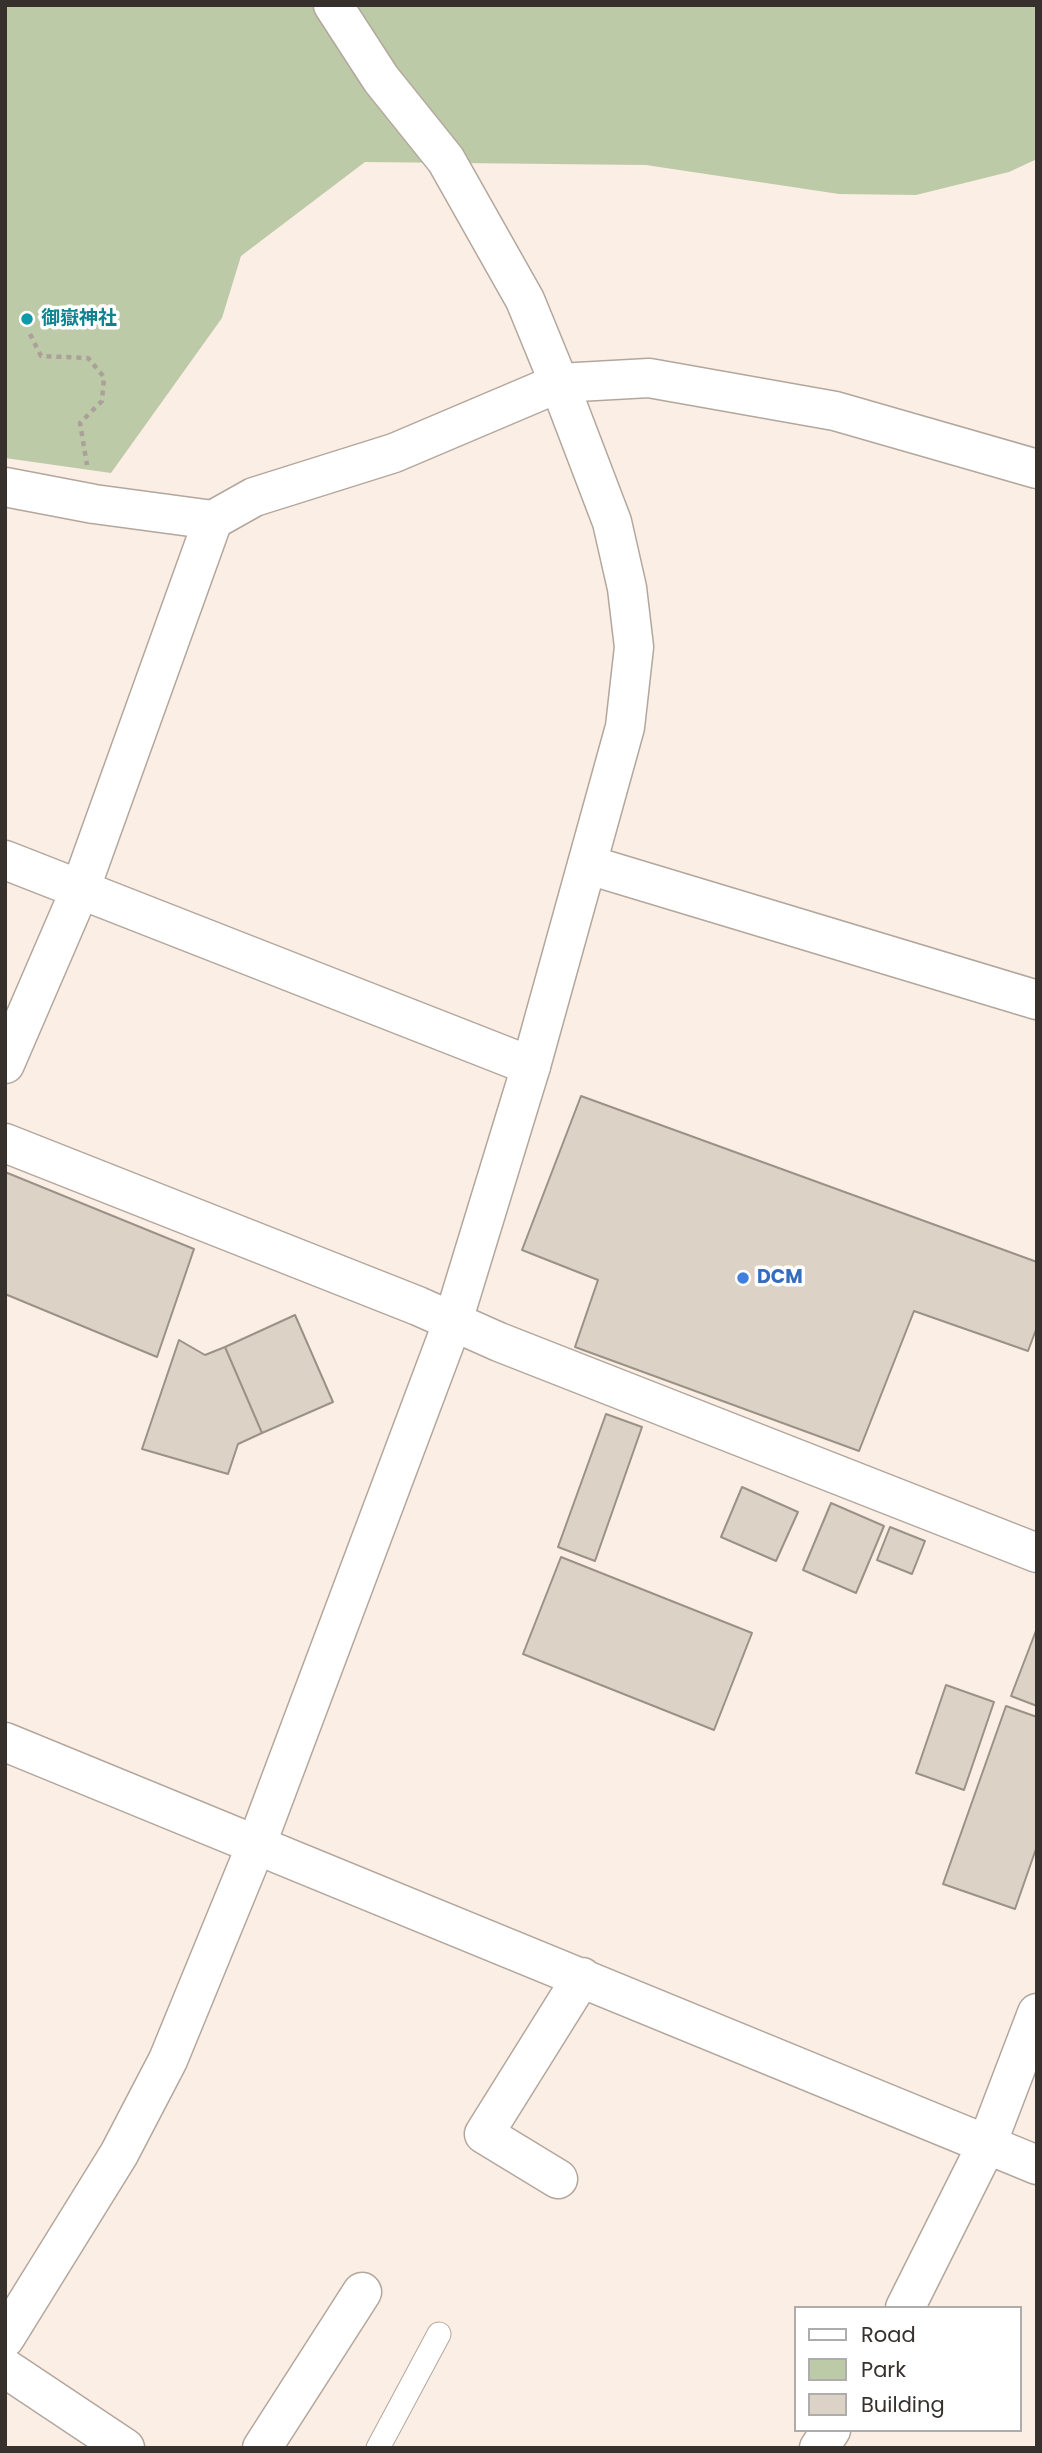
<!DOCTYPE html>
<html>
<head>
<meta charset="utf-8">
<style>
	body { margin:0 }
	#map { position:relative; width:1042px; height:2453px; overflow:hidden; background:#fbeee4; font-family:Poppins,sans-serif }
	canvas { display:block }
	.frame { position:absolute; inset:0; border:7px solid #36312d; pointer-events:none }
	.legend { position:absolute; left:794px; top:2306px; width:228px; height:126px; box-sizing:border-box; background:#fff; border:2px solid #afadab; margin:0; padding:9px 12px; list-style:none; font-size:21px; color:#36312d }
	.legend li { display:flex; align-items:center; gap:14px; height:35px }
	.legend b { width:35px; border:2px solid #afadab }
</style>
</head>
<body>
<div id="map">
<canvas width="1042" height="2453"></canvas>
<div class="frame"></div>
<ul class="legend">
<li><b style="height:9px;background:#fff"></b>Road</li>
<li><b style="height:19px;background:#bdcaa8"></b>Park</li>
<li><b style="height:19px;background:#dcd3c6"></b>Building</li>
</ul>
</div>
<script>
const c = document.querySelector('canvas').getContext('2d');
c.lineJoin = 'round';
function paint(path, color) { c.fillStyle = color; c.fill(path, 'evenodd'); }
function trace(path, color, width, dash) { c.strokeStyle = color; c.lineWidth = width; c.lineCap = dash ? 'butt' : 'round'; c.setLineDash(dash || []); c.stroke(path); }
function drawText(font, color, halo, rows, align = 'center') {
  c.font = font + ' Poppins,"Noto Sans JP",sans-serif'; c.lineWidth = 7; c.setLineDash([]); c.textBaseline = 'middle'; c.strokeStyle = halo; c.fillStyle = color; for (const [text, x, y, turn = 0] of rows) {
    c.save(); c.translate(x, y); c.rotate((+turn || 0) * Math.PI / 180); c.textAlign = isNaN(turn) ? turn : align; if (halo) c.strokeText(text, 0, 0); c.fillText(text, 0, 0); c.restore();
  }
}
paint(new Path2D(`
	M 5,5 L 1037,5 L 1037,159 L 1009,172 L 916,195 L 839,194 L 646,165 L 365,162 L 241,256 L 222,318 L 111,473 L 5,458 Z`), '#bdcaa8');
const building = new Path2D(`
	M 581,1096 L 1037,1262 L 1037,1327 L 1028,1351 L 914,1311 L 859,1451 L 575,1347 L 598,1280 L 522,1250 Z
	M 5,1172 L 194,1249 L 157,1357 L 5,1294 Z
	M 295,1315 L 333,1402 L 262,1433 L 225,1347 Z
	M 179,1340 L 205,1355 L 225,1347 L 262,1433 L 238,1444 L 228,1474 L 142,1449 Z
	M 606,1414 L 642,1427 L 595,1561 L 558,1547 Z
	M 742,1487 L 798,1512 L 776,1561 L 721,1537 Z
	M 831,1503 L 884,1526 L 856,1593 L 803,1570 Z
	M 890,1527 L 925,1541 L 912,1574 L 877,1560 Z
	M 561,1557 L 752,1633 L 714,1730 L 523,1654 Z
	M 1037,1628 L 1037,1706 L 1011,1696 Z
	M 946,1685 L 994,1702 L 964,1790 L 916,1773 Z
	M 1006,1706 L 1037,1717 L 1037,1846 L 1015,1909 L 943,1884 Z`);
paint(building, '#dcd3c6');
trace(building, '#9b9286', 2);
const lane = new Path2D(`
	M 378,2448 L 439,2334`);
const street = new Path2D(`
	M 5,487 L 94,504 L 213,520 L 254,497 L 394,453 L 559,383 L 649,378 L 835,411 L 1037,469
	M 5,860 L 531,1066
	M 589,865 L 1037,1000
	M 5,1064 L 80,890 L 213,520
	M 5,1742 L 1037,2165
	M 558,2179 L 484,2134 L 582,1977
	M 905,2308 L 987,2144 L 1037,2013
	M 5,2368 L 125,2448
	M 262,2448 L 362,2292
	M 819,2448 L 831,2430`);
const secondary = new Path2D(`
	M 5,1143 L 418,1306 L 499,1342 L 1037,1553
	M 5,2338 L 119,2154 L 168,2060 L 257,1843 L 453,1321 L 531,1066 L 625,727 L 634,647 L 627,588 L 612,522 L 559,383 L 525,300 L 446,160 L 381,79 L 333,5`);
trace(lane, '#b3a79d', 25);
trace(street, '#b3a79d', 41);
trace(secondary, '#b3a79d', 41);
trace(new Path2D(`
	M 30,334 L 41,356 L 88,358 L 104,377 L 102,401 L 80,423 L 87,465`), '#aba199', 4.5, [5, 5]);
trace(lane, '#fff', 23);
trace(street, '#fff', 38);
trace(secondary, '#fff', 38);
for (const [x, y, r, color] of [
	[27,319,7,"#0f9aa8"],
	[743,1278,7,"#3f7fe0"]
]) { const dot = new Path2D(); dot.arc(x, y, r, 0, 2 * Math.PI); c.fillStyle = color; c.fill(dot); trace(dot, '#fff', 2.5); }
drawText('bold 19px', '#0d838f', '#fff', [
	["御嶽神社",41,319]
], 'left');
drawText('bold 19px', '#366cbe', '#fff', [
	["DCM",757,1278]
], 'left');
</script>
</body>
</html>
